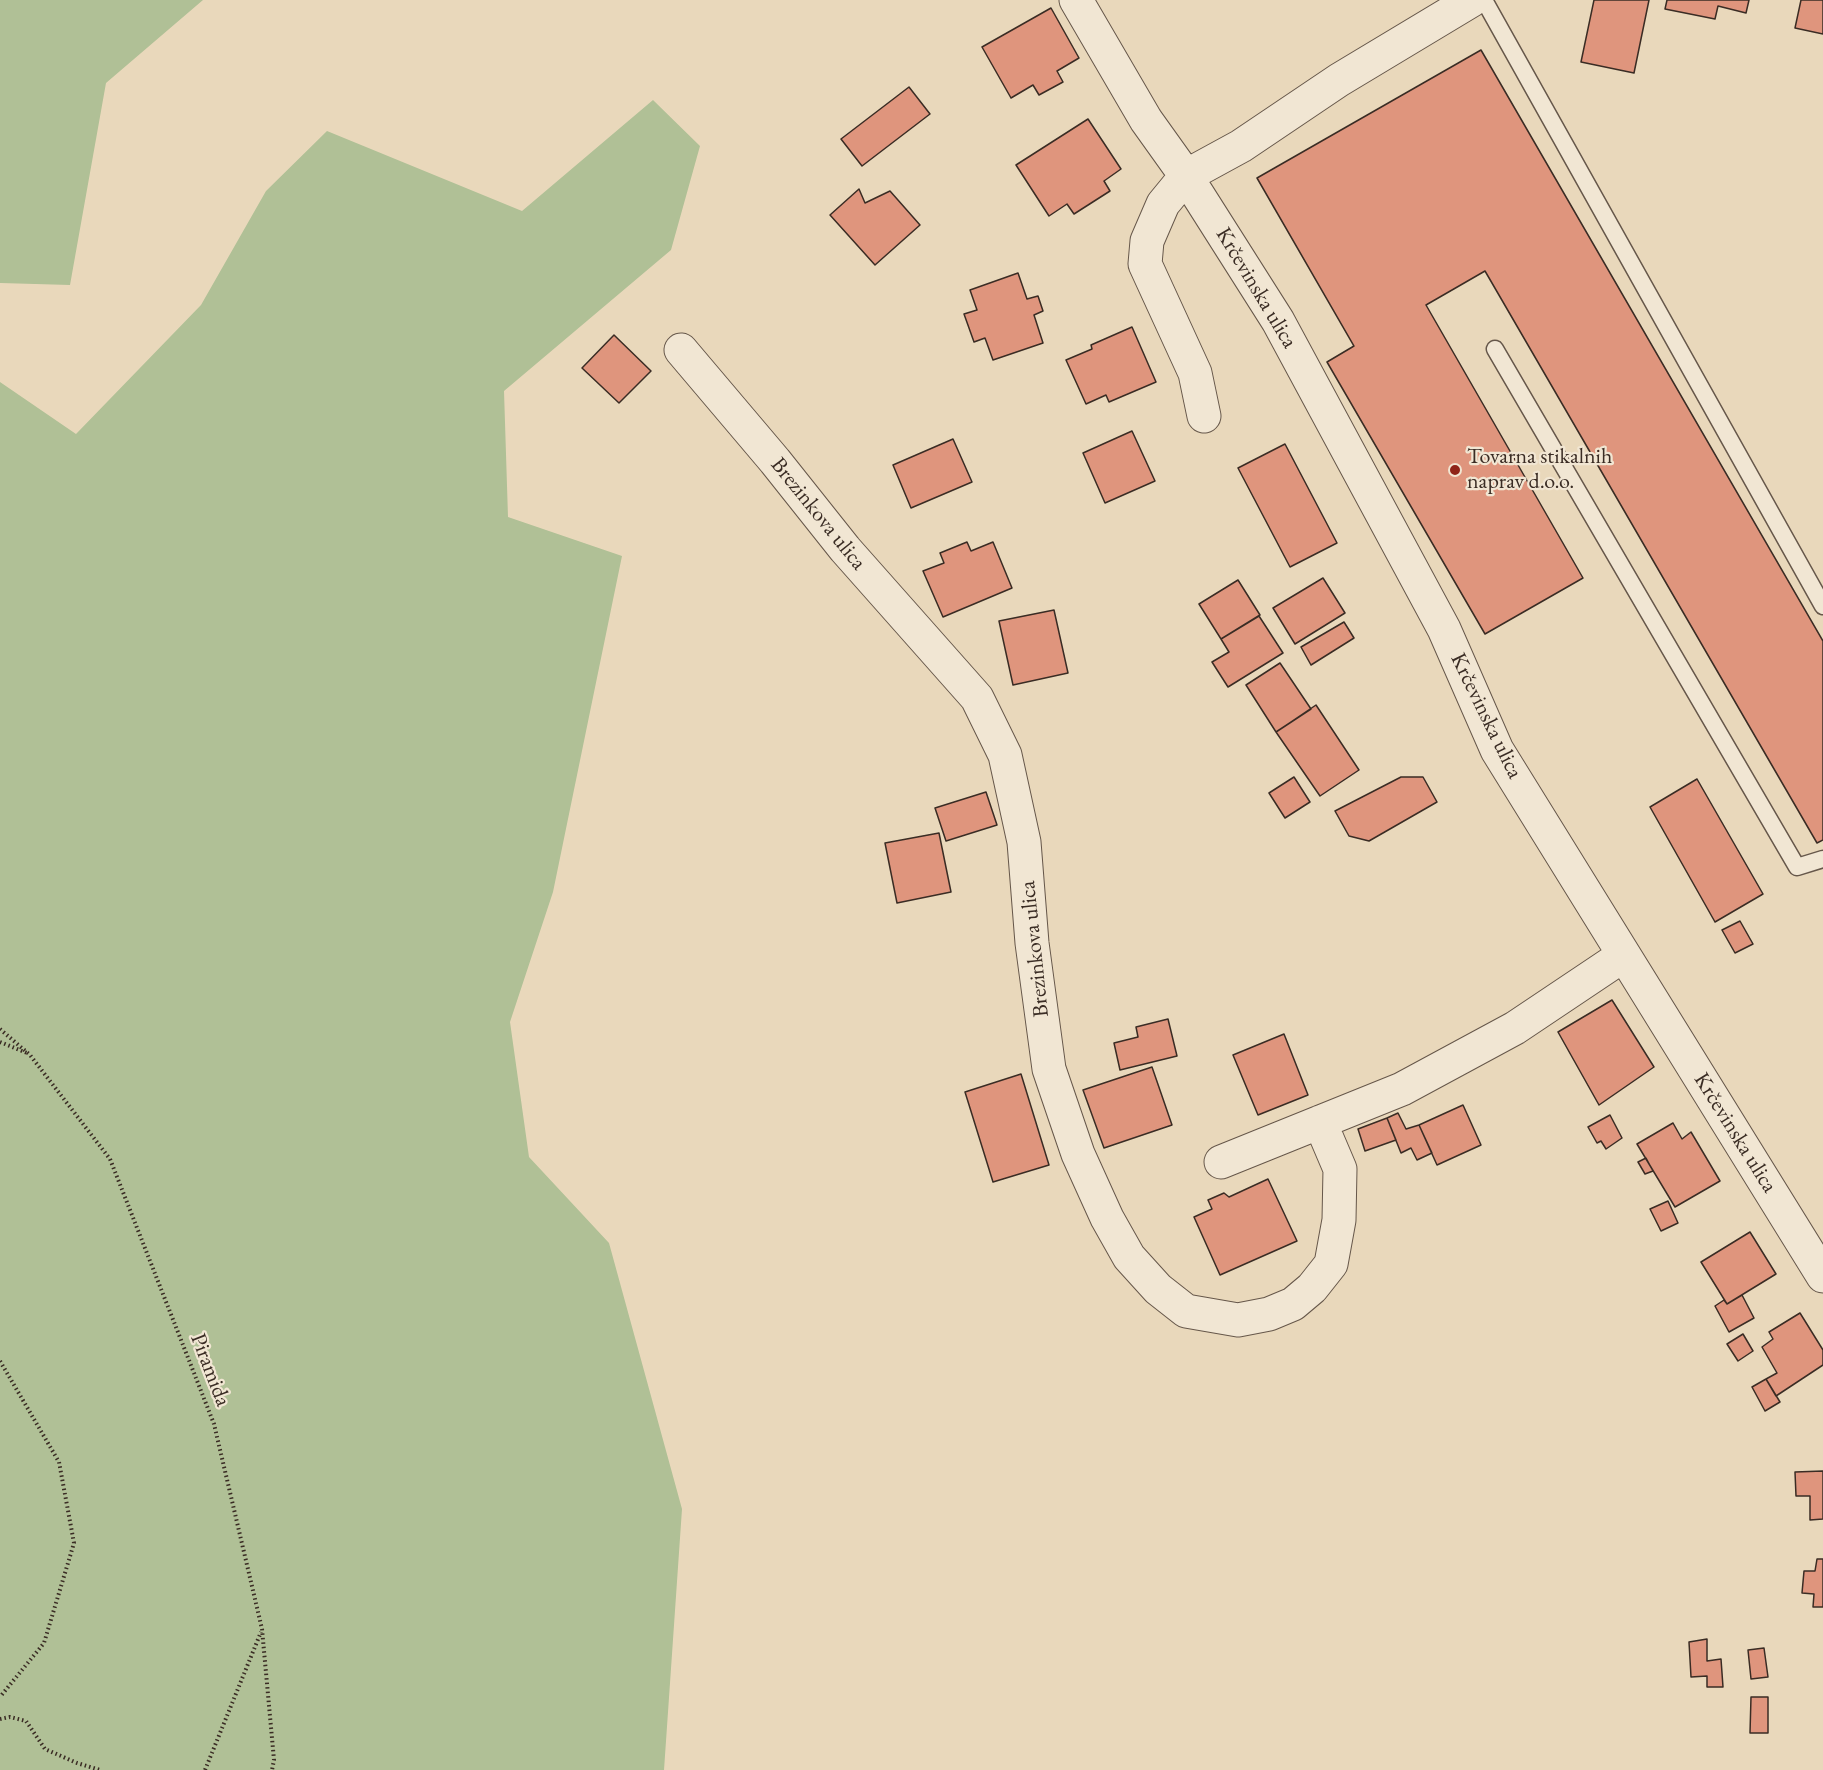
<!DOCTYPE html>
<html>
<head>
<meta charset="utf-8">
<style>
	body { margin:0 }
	canvas { display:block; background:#e9d8bb }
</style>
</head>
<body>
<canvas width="1823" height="1770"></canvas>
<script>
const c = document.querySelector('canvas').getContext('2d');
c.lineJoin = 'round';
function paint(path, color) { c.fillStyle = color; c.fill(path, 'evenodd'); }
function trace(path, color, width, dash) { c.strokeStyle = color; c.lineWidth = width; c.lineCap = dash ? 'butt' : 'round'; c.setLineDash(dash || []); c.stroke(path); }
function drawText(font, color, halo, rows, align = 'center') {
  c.font = font + ' "EB Garamond",serif'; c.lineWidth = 4.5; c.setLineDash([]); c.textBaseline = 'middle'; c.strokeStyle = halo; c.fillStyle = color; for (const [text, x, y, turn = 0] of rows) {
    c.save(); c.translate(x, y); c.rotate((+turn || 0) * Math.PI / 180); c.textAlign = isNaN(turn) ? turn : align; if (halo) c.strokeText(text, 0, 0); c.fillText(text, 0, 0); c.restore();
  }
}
paint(new Path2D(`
	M 0,0 L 203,0 L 106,83 L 70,285 L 0,283 Z
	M 653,100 L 700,146 L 671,250 L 504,391 L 508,517 L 622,556 L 553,892 L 510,1022 L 529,1157 L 609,1243 L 682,1509 L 664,1770 L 0,1770 L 0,382 L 76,434 L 201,305 L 266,191 L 327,131 L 522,211 Z`), '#b0c096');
const building = new Path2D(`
	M 1594,0 L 1649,0 L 1634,73 L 1581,62 Z
	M 1667,0 L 1749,0 L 1746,13 L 1718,6 L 1715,19 L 1665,9 Z
	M 1801,0 L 1823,0 L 1823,34 L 1795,28 Z
	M 1051,8 L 1079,58 L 1057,71 L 1063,82 L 1039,95 L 1033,85 L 1011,98 L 982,47 Z
	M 1481,50 L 1823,641 L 1823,840 L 1817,843 L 1485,271 L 1426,305 L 1583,578 L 1485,634 L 1327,362 L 1354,346 L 1257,178 Z
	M 909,87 L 930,114 L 862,166 L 841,139 Z
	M 1088,119 L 1121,169 L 1104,181 L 1110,191 L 1074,214 L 1067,204 L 1049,216 L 1016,165 Z
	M 859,189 L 865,203 L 890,191 L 920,225 L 875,265 L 830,215 Z
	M 1018,273 L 1027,299 L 1038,296 L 1043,311 L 1034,315 L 1043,343 L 993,360 L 985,338 L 974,342 L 964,314 L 977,310 L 970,290 Z
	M 1132,327 L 1156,382 L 1109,402 L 1106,395 L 1086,404 L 1066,360 L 1092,349 L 1091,345 Z
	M 614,335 L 651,371 L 619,403 L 582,368 Z
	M 1132,431 L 1155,481 L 1105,503 L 1083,453 Z
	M 953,439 L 972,482 L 911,508 L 893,465 Z
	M 1285,444 L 1337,543 L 1290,567 L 1238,468 Z
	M 967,542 L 971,551 L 993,542 L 1012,588 L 943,617 L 923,571 L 944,563 L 940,553 Z
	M 1323,578 L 1345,613 L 1295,644 L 1273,608 Z
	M 1238,580 L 1260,615 L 1221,639 L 1199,604 Z
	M 1054,610 L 1068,673 L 1013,685 L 999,621 Z
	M 1259,616 L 1283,653 L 1228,687 L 1212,662 L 1229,652 L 1221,639 Z
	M 1344,622 L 1354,638 L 1311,665 L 1301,647 Z
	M 1280,663 L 1311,709 L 1276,732 L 1246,685 Z
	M 1316,705 L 1359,770 L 1320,796 L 1276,732 Z
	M 1294,777 L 1310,802 L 1285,818 L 1269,793 Z
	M 1401,777 L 1423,777 L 1437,802 L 1369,841 L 1349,836 L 1335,811 Z
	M 1697,779 L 1763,894 L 1715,922 L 1650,807 Z
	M 986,792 L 997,825 L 946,841 L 935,808 Z
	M 939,833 L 951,892 L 897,903 L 885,843 Z
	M 1740,921 L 1753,944 L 1735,953 L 1722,930 Z
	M 1612,1000 L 1654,1067 L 1599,1105 L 1558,1032 Z
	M 1168,1019 L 1177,1056 L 1120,1070 L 1114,1043 L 1138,1037 L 1136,1027 Z
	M 1284,1034 L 1308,1095 L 1258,1115 L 1233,1055 Z
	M 1152,1067 L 1172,1125 L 1104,1148 L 1083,1090 Z
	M 1021,1074 L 1049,1165 L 993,1182 L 965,1092 Z
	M 1463,1105 L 1481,1145 L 1437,1165 L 1419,1125 Z
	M 1398,1113 L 1406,1129 L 1419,1125 L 1432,1153 L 1417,1160 L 1411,1148 L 1401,1153 L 1387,1118 Z
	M 1610,1115 L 1622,1138 L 1606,1149 L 1601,1141 L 1597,1143 L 1588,1127 Z
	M 1387,1118 L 1396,1140 L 1365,1151 L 1358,1129 Z
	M 1673,1123 L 1682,1139 L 1691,1132 L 1720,1181 L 1675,1207 L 1637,1144 Z
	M 1646,1158 L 1653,1171 L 1645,1174 L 1638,1162 Z
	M 1268,1179 L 1297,1241 L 1220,1275 L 1194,1217 L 1212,1209 L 1208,1200 L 1224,1193 L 1229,1197 Z
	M 1668,1201 L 1678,1223 L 1661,1231 L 1650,1209 Z
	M 1750,1232 L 1776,1274 L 1727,1304 L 1701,1262 Z
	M 1742,1295 L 1754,1318 L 1729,1332 L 1715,1306 L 1724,1300 L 1727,1304 Z
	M 1800,1313 L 1823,1350 L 1823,1365 L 1776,1396 L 1766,1379 L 1777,1373 L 1762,1347 L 1773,1339 L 1769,1332 Z
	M 1743,1334 L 1753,1351 L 1738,1361 L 1727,1344 Z
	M 1766,1379 L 1780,1402 L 1765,1411 L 1752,1387 Z
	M 1823,1471 L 1823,1519 L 1810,1520 L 1810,1496 L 1796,1496 L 1795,1472 Z
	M 1817,1559 L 1823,1559 L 1823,1607 L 1813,1607 L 1814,1594 L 1802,1593 L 1804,1571 L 1815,1571 Z
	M 1707,1639 L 1707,1661 L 1721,1659 L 1723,1687 L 1707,1687 L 1707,1676 L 1691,1677 L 1689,1642 Z
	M 1764,1648 L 1768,1677 L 1751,1679 L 1748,1650 Z
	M 1751,1697 L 1768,1697 L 1768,1733 L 1750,1733 Z`);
paint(building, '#df957d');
trace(building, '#3a2c24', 1.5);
const lane = new Path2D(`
	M 1484,0 L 1823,606
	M 1495,349 L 1797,867 L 1823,859`);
const street = new Path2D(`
	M 1076,0 L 1146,120 L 1186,176 L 1278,321 L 1444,629 L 1497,750 L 1823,1276
	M 681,350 L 775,461 L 845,549 L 977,698 L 1005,755 L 1024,842 L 1032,943 L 1049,1069 L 1078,1154 L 1107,1218 L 1129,1257 L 1158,1289 L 1186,1311 L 1238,1320 L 1269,1314 L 1293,1304 L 1312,1288 L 1331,1264 L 1339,1220 L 1340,1169 L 1320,1122
	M 1204,416 L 1195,373 L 1145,264 L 1147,241 L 1163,204 L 1186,176 L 1241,146 L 1339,80 L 1472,0
	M 1221,1162 L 1402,1089 L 1515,1028 L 1624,955`);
trace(lane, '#66574a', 19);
trace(street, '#66574a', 35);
trace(new Path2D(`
	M 0,1029 L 30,1055 L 110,1159 L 214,1424 L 262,1629 L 274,1760 L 272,1770
	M 0,1042 L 27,1053
	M 0,1361 L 59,1462 L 74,1543 L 44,1643 L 0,1697
	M 0,1719 L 10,1717 L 26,1721 L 45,1749 L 77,1763 L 100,1770
	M 205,1770 L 261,1632`), '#3a2c24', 4, [1.5, 3]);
trace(lane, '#f1e6d3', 16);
trace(street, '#f1e6d3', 33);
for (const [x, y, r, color] of [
	[1455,470,6,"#8f2418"]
]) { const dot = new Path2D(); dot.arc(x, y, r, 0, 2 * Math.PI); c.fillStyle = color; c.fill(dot); trace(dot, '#f1e6d3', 2); }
drawText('22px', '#3a2c24', '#f1e6d3', [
	["Krčevinska ulica",1256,288,59],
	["Brezinkova ulica",818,514,51],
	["Krčevinska ulica",1486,716,64],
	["Brezinkova ulica",1035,949,-96],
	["Krčevinska ulica",1735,1133,58],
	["Piramida",210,1370,69]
]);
drawText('22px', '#3a2c24', '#f1e6d3', [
	["Tovarna stikalnih",1467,457],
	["naprav d.o.o.",1467,482]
], 'left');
</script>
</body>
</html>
